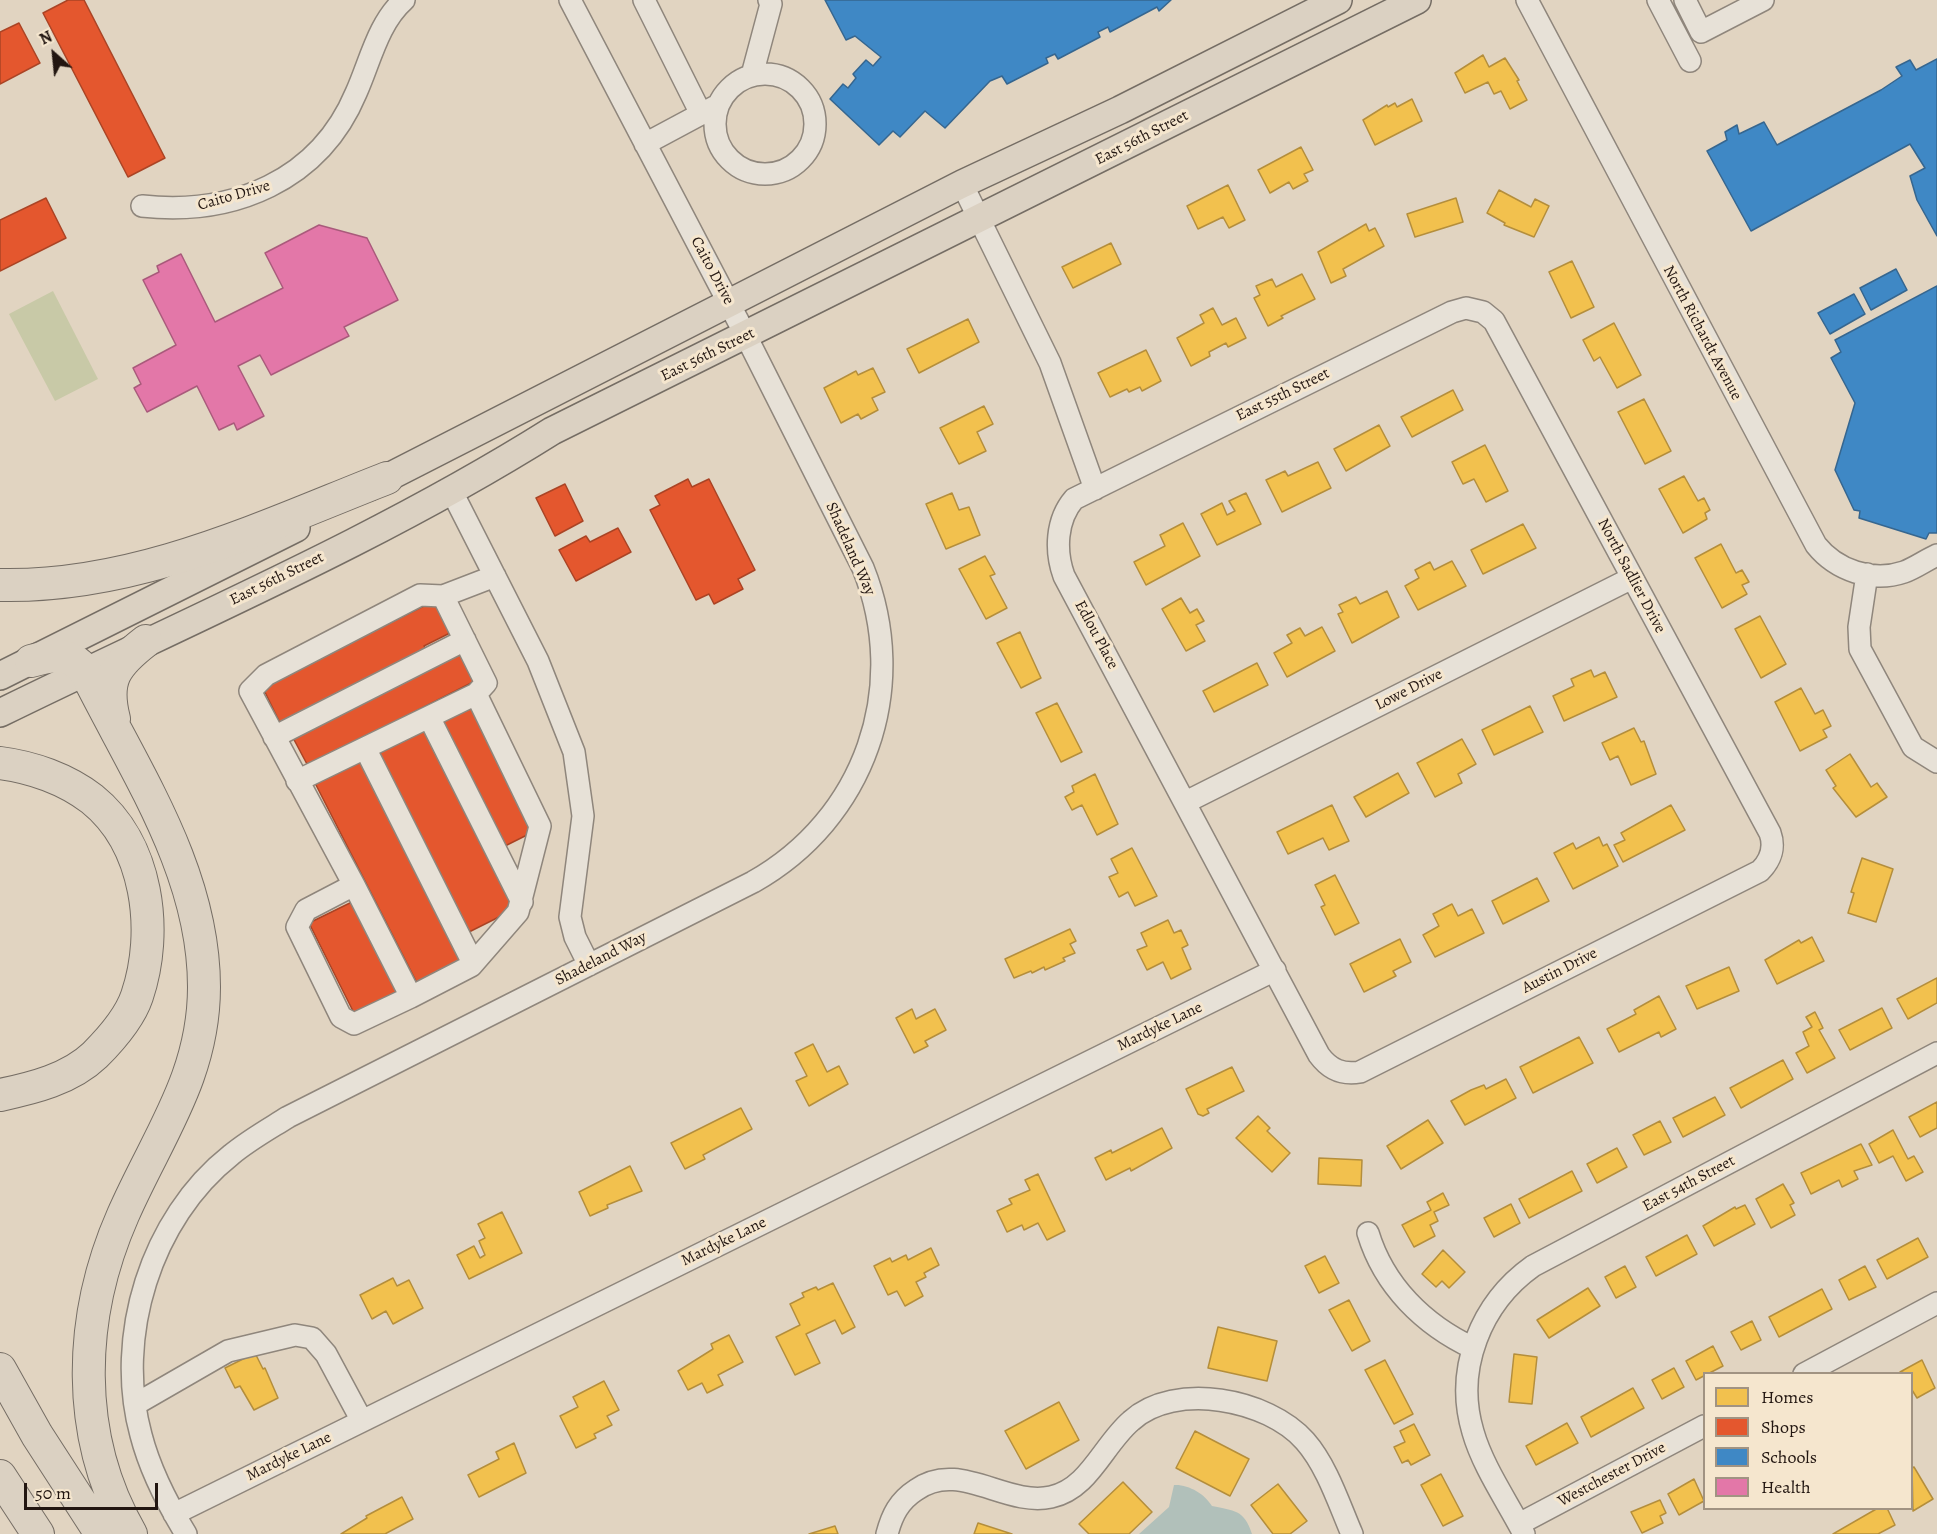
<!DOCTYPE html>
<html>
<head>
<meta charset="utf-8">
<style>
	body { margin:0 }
	#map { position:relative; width:1937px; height:1534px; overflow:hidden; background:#e1d4c1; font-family:Alegreya,serif }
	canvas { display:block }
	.legend { position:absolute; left:1703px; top:1372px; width:210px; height:138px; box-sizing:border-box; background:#f5e6ce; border:2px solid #a19382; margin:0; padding:8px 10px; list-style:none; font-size:18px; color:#221611 }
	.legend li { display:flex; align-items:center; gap:12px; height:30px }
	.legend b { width:30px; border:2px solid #a19382 }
	.north { position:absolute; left:24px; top:24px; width:60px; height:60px; -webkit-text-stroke:4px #f5e6ce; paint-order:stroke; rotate:333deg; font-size:16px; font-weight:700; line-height:24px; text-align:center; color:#221611 }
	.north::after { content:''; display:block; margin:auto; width:21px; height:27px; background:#221611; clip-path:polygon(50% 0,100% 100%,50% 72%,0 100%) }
	.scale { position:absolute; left:24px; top:1483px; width:134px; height:27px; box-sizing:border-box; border:3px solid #221611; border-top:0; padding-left:8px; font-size:18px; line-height:21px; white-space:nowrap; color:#221611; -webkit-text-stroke:4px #f5e6ce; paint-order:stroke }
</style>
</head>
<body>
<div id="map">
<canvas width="1937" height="1534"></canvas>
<ul class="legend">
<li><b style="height:16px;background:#f2c14e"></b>Homes</li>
<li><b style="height:16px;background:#e4572e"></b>Shops</li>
<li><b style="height:16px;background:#3f88c5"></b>Schools</li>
<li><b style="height:16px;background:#e377a8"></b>Health</li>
</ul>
<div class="north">N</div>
<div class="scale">50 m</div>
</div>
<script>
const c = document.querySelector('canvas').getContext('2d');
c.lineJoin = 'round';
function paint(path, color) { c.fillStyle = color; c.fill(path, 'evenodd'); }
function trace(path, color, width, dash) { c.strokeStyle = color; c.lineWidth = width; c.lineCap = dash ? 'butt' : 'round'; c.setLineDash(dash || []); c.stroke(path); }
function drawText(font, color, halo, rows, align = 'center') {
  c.font = font + ' Alegreya,serif'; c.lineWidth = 6; c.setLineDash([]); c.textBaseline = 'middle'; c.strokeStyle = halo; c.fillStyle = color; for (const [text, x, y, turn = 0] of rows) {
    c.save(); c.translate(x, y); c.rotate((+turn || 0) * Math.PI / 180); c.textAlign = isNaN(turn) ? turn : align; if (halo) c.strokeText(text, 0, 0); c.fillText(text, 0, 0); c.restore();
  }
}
paint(new Path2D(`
	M 53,291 L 98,379 L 55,401 L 9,314 Z`), '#c8c9a7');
paint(new Path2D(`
	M 1174,1485 C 1188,1484 1205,1494 1212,1506 C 1234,1511 1244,1509 1252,1534 L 1139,1534 L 1169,1507 Z`), '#b1c0ba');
const homes = new Path2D(`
	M 1483,55 L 1489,67 L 1505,58 L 1519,80 L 1517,81 L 1527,100 L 1510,109 L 1501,91 L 1494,94 L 1488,82 L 1465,93 L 1455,73 Z
	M 1412,99 L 1422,121 L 1375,145 L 1363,120 L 1387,105 L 1388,107 L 1395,103 L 1397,107 Z
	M 1301,147 L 1313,170 L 1304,174 L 1308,181 L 1293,189 L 1289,182 L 1270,193 L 1258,170 Z
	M 1228,185 L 1245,220 L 1229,228 L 1223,217 L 1198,229 L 1187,206 Z
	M 1499,190 L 1531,207 L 1535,199 L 1549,206 L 1534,237 L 1504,225 L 1505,223 L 1487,213 Z
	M 1456,198 L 1463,222 L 1415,237 L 1407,214 Z
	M 1366,224 L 1369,231 L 1375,228 L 1384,246 L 1343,269 L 1346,276 L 1331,283 L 1318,252 Z
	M 1111,243 L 1121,264 L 1073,288 L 1062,267 Z
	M 1572,261 L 1594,307 L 1571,318 L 1549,272 Z
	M 1302,274 L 1315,299 L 1281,316 L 1283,318 L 1268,326 L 1254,298 L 1260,295 L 1256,286 L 1272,279 L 1276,287 Z
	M 1213,308 L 1222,325 L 1236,318 L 1246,338 L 1228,347 L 1226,343 L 1209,352 L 1210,356 L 1191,366 L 1177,338 L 1204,323 L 1200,315 Z
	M 968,319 L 979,342 L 919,373 L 907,349 Z
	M 1614,323 L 1641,375 L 1617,388 L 1600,357 L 1594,361 L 1583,340 Z
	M 1146,350 L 1161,381 L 1142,391 L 1140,387 L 1129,392 L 1127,389 L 1110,397 L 1098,373 Z
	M 873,368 L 885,392 L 872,398 L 878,410 L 861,419 L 858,414 L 841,423 L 824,388 L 856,371 L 858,375 Z
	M 1453,390 L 1463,410 L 1412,437 L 1401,417 Z
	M 1644,399 L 1671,451 L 1645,464 L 1618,412 Z
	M 984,406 L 993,424 L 977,432 L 986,451 L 959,464 L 940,428 Z
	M 1379,425 L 1390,446 L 1346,471 L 1334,449 Z
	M 1485,445 L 1508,491 L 1486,502 L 1474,479 L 1463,484 L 1452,462 Z
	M 1318,462 L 1331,488 L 1282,512 L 1266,480 L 1285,471 L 1288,476 Z
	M 1684,476 L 1698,501 L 1704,498 L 1710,510 L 1705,513 L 1707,519 L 1683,533 L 1659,489 Z
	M 952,493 L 959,510 L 969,507 L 980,535 L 946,549 L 926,504 Z
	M 1246,493 L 1261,524 L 1217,545 L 1201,514 L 1222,503 L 1227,515 L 1235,511 L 1229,501 Z
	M 1183,523 L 1200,556 L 1146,585 L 1134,562 L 1165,546 L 1160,535 Z
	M 1523,524 L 1536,548 L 1483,574 L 1471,550 Z
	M 1721,544 L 1736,573 L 1742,570 L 1749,582 L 1742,585 L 1747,594 L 1722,608 L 1695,558 Z
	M 985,556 L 995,574 L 990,576 L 1007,608 L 986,619 L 959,569 Z
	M 1452,561 L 1466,586 L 1418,610 L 1405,586 L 1419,578 L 1415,570 L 1430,562 L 1434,570 Z
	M 1387,591 L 1399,617 L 1352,643 L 1338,614 L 1343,612 L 1339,605 L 1356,597 L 1360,604 Z
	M 1181,598 L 1190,613 L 1197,609 L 1204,621 L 1196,625 L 1205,641 L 1186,651 L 1162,609 Z
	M 1760,616 L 1786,664 L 1761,678 L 1735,629 Z
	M 1322,627 L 1335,651 L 1287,677 L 1274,653 L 1292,643 L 1287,635 L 1300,628 L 1305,636 Z
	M 1020,632 L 1041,678 L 1021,688 L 997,643 Z
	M 1257,663 L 1268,685 L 1214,712 L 1203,691 Z
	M 1591,670 L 1594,677 L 1605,672 L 1617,697 L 1564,721 L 1553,696 L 1574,686 L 1571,679 Z
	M 1801,688 L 1815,714 L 1823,710 L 1831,726 L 1823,730 L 1827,737 L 1800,751 L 1775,702 Z
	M 1057,703 L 1082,752 L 1061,762 L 1036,713 Z
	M 1530,706 L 1543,732 L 1494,755 L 1482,730 Z
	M 1634,728 L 1641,742 L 1644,741 L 1656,774 L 1631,785 L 1618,756 L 1610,760 L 1602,743 Z
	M 1462,739 L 1476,764 L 1458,774 L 1462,783 L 1435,797 L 1417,763 Z
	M 1850,754 L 1871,787 L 1877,783 L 1887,797 L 1856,817 L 1833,788 L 1836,786 L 1826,770 Z
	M 1398,773 L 1409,793 L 1366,817 L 1354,797 Z
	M 1095,774 L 1118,824 L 1097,835 L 1082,805 L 1072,810 L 1065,797 L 1074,792 L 1072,786 Z
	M 1332,805 L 1349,841 L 1329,850 L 1323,838 L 1288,854 L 1277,832 Z
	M 1671,805 L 1685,830 L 1623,862 L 1614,845 L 1625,840 L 1621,833 Z
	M 1599,837 L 1603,846 L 1607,844 L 1618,866 L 1573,889 L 1554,853 L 1573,843 L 1576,849 Z
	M 1132,848 L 1157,896 L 1135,906 L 1128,892 L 1119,897 L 1109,877 L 1118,873 L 1111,859 Z
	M 1862,858 L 1893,869 L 1876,922 L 1848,913 L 1854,893 L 1851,892 Z
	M 1335,875 L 1359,923 L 1335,935 L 1321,907 L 1325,905 L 1315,885 Z
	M 1537,878 L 1549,901 L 1503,924 L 1492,901 Z
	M 1452,904 L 1458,916 L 1472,909 L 1484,933 L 1435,957 L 1423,935 L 1439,926 L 1433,914 Z
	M 1168,920 L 1174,933 L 1181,930 L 1188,945 L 1182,948 L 1191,969 L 1171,979 L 1163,962 L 1147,970 L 1137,950 L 1147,946 L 1141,933 Z
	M 1070,929 L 1076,941 L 1070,944 L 1075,953 L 1063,958 L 1065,961 L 1045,970 L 1044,967 L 1032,973 L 1031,971 L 1014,978 L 1005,959 Z
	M 1812,937 L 1824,961 L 1777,984 L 1765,960 L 1799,940 L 1801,943 Z
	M 1400,939 L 1411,962 L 1393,971 L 1396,976 L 1364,992 L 1350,964 Z
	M 1729,967 L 1739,991 L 1697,1009 L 1686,986 Z
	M 1937,978 L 1937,1003 L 1908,1019 L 1897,999 Z
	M 1659,996 L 1676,1029 L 1661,1037 L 1659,1032 L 1619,1052 L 1607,1029 L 1636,1014 L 1634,1010 Z
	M 1882,1008 L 1892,1028 L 1850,1050 L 1839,1030 Z
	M 912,1009 L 916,1019 L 935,1009 L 946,1030 L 925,1041 L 928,1046 L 914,1053 L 896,1018 Z
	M 1815,1012 L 1823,1028 L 1819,1030 L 1835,1058 L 1807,1073 L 1796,1053 L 1809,1046 L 1803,1032 L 1812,1027 L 1806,1017 Z
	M 1579,1037 L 1593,1063 L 1533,1093 L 1520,1067 Z
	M 813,1044 L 827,1072 L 839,1066 L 848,1084 L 809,1106 L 796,1081 L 807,1076 L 795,1053 Z
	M 1783,1060 L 1793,1079 L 1741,1108 L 1730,1088 Z
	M 1232,1067 L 1244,1091 L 1207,1109 L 1209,1113 L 1203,1116 L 1198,1114 L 1186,1089 Z
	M 1506,1079 L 1516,1098 L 1465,1125 L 1451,1101 L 1471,1090 L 1484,1085 L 1486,1089 Z
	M 1715,1097 L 1725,1115 L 1683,1137 L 1673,1118 Z
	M 1937,1102 L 1937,1128 L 1920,1137 L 1909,1117 Z
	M 741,1108 L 752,1129 L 703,1155 L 705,1159 L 685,1169 L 671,1143 Z
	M 1258,1116 L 1270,1128 L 1267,1131 L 1290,1153 L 1272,1172 L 1236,1138 Z
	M 1428,1120 L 1443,1143 L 1401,1169 L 1387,1146 Z
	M 1660,1121 L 1671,1142 L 1644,1155 L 1633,1135 Z
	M 1162,1128 L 1172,1148 L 1131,1171 L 1130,1168 L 1106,1180 L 1095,1158 L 1111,1150 L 1112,1153 Z
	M 1893,1130 L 1908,1159 L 1914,1156 L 1923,1172 L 1906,1181 L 1893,1156 L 1879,1163 L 1869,1144 Z
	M 1861,1144 L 1872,1165 L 1854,1171 L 1858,1179 L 1842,1187 L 1839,1180 L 1811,1194 L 1801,1173 Z
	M 1617,1148 L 1627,1167 L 1597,1183 L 1587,1164 Z
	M 1319,1158 L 1362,1160 L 1361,1186 L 1318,1184 Z
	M 630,1166 L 642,1191 L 607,1205 L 608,1208 L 590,1216 L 579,1192 Z
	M 1572,1171 L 1582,1191 L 1529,1218 L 1519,1199 Z
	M 1038,1174 L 1065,1231 L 1047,1240 L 1038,1223 L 1024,1230 L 1022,1225 L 1007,1232 L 997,1211 L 1012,1204 L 1009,1199 L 1030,1190 L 1025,1180 Z
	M 1783,1184 L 1794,1203 L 1790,1205 L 1795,1215 L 1771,1228 L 1756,1199 Z
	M 1443,1193 L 1449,1205 L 1434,1212 L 1438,1221 L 1430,1225 L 1435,1236 L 1414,1247 L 1402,1225 L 1431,1210 L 1427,1202 Z
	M 1511,1204 L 1520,1223 L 1494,1237 L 1484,1218 Z
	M 1745,1205 L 1755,1224 L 1714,1246 L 1703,1226 L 1735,1207 L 1736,1209 Z
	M 502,1212 L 522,1253 L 469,1279 L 457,1255 L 474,1246 L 480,1258 L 485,1255 L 479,1241 L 485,1238 L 478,1224 Z
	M 1687,1235 L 1697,1254 L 1656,1276 L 1646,1257 Z
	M 1918,1238 L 1928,1257 L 1887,1279 L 1877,1260 Z
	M 931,1248 L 939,1265 L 924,1273 L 926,1277 L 916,1282 L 923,1296 L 905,1306 L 897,1291 L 888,1295 L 874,1266 L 890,1258 L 892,1262 L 906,1255 L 908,1260 Z
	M 1443,1250 L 1465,1272 L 1449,1288 L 1442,1281 L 1436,1287 L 1422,1274 Z
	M 1325,1256 L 1339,1283 L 1319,1293 L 1305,1266 Z
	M 1625,1266 L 1636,1287 L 1616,1298 L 1605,1277 Z
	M 1865,1266 L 1876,1287 L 1849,1300 L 1839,1280 Z
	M 393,1278 L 397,1286 L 409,1280 L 423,1308 L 393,1324 L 386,1311 L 372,1319 L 360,1295 Z
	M 833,1283 L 855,1327 L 842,1334 L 835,1320 L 806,1334 L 820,1363 L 795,1375 L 776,1337 L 800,1325 L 790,1304 L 804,1297 L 802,1293 L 816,1287 L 818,1290 Z
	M 1588,1288 L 1600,1306 L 1549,1338 L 1537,1320 Z
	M 1822,1289 L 1832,1309 L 1779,1337 L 1769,1317 Z
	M 1349,1300 L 1370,1341 L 1352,1351 L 1329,1310 Z
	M 1752,1321 L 1761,1340 L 1741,1350 L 1731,1332 Z
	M 1218,1327 L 1277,1341 L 1267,1381 L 1208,1368 Z
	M 729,1335 L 743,1362 L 718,1375 L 723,1385 L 707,1393 L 702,1383 L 688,1390 L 678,1371 L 713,1349 L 711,1344 Z
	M 1713,1346 L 1723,1366 L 1696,1380 L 1686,1361 Z
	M 255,1353 L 263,1369 L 265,1368 L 278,1398 L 254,1410 L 240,1386 L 235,1388 L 225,1368 Z
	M 1514,1354 L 1537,1357 L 1532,1404 L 1509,1402 Z
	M 1385,1360 L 1413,1414 L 1394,1424 L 1365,1370 Z
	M 1922,1360 L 1935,1388 L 1917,1398 L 1912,1390 L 1912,1374 L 1900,1372 Z
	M 1674,1368 L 1684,1387 L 1662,1399 L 1652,1380 Z
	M 604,1381 L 619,1410 L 607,1416 L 612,1425 L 594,1434 L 596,1438 L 576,1448 L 560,1416 L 578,1407 L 573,1397 Z
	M 1633,1388 L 1644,1408 L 1591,1437 L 1581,1417 Z
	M 1059,1402 L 1079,1440 L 1026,1469 L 1005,1431 Z
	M 1567,1423 L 1578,1443 L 1536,1465 L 1526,1446 Z
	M 1414,1424 L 1430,1455 L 1411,1465 L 1408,1460 L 1402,1463 L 1394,1447 L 1405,1442 L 1400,1431 Z
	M 1195,1431 L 1249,1459 L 1230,1496 L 1176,1468 Z
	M 514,1443 L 526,1473 L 479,1497 L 468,1475 L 499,1459 L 496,1452 Z
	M 1914,1467 L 1933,1499 L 1913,1511 L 1912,1468 Z
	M 1441,1474 L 1463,1516 L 1443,1526 L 1421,1485 Z
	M 1694,1479 L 1704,1501 L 1679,1515 L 1668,1494 Z
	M 1123,1482 L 1152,1512 L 1129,1534 L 1089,1534 L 1079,1524 Z
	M 1278,1484 L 1307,1521 L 1290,1534 L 1273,1534 L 1251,1505 Z
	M 402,1497 L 413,1519 L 385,1534 L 341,1534 L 367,1518 L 366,1516 Z
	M 1660,1500 L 1666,1513 L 1660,1516 L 1663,1523 L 1642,1533 L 1631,1512 Z
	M 1878,1508 L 1887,1508 L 1895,1525 L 1878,1534 L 1833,1534 Z
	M 978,1523 L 1012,1534 L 974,1534 Z
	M 835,1526 L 838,1534 L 809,1534 Z`);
paint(homes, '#f2c14e');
trace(homes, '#b48e3c', 1.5);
const shops = new Path2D(`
	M 68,0 L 84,0 L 165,158 L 128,177 L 43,13 Z
	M 19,23 L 40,63 L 0,84 L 0,32 Z
	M 46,198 L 66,238 L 0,271 L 0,220 Z
	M 688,479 L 692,487 L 709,479 L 755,570 L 738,579 L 743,589 L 714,604 L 709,594 L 696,600 L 650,510 L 660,505 L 655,496 Z
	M 565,484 L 583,521 L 555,536 L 536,498 Z
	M 618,528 L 631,552 L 576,581 L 559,550 L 586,536 L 590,542 Z
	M 436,600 L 452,632 L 424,646 L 428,653 L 281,725 L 262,686 Z
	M 461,648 L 477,680 L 308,766 L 291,734 Z
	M 470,704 L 535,831 L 505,846 L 440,719 Z
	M 427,726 L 519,907 L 469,932 L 377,751 Z
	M 361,759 L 463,959 L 417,983 L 315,783 Z
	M 356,900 L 402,992 L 355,1015 L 309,923 Z`);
paint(shops, '#e4572e');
trace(shops, '#aa4425', 1.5);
const schools = new Path2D(`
	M 825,0 L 1171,0 L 1159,11 L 1157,7 L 1110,32 L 1108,27 L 1098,32 L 1100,37 L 1058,59 L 1055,54 L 1046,58 L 1048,63 L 1007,84 L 1002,76 L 990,81 L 945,128 L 925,111 L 900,137 L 893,131 L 879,145 L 830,99 L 843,84 L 848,88 L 856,78 L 853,74 L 866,60 L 873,66 L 881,57 L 855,36 L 846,40 Z
	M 1937,59 L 1937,236 L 1917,200 L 1910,176 L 1925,168 L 1910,144 L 1751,231 L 1707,151 L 1727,140 L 1725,132 L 1737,125 L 1739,134 L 1764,122 L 1777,145 L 1881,90 L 1902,76 L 1896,67 L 1910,60 L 1916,70 Z
	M 1896,269 L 1907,290 L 1871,310 L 1860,288 Z
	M 1937,286 L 1937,533 L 1929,533 L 1926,539 L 1859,518 L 1860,511 L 1854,510 L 1835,470 L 1855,403 L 1831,358 L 1841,352 L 1835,340 Z
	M 1854,294 L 1865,314 L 1830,334 L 1818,313 Z`);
paint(schools, '#3f88c5');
trace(schools, '#36668f', 1.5);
const health = new Path2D(`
	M 319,225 L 367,238 L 398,300 L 344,327 L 349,336 L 271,375 L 260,355 L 238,366 L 264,416 L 237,430 L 234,423 L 219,430 L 197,386 L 147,412 L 134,388 L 141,384 L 133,368 L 176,345 L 143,280 L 159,272 L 157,266 L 181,254 L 215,322 L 283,288 L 265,253 Z`);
paint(health, '#e377a8');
trace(health, '#a95a7b', 1.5);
const minor = new Path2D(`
	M 644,0 L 701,114 L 718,105
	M 1527,0 L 1816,545 C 1836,570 1872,583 1904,572 C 1915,568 1926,560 1937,555
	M 1658,0 L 1690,61
	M 1685,0 L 1701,32 L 1763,0
	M715 124a50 50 0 1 1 100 0a50 50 0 1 1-100 0Z
	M 752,75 L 771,4 L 769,0
	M 645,144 L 701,114
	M 962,184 L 1050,363 L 1095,489
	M 142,206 C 233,216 319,181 356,93 C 370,62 378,23 404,0
	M 1466,308 L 1483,312 L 1494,321 L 1770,833 C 1775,847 1771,860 1760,871 L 1360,1072 C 1343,1075 1330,1070 1319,1055 L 1064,576 C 1055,551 1056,520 1074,499 L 1452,312 Z
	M 451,490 L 538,661 L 574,752 L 583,816 L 570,917 L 575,937 L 589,965
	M 1867,574 L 1859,627 L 1860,649 L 1913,747 L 1937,762
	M 429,717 L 522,902
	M 274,737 L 465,640
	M 365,748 L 473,963
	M 297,781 L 476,694
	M 1186,802 L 1632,578
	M 354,885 L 306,910 L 297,927 L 341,1017 L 354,1024 L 411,997 L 354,885 L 250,691 L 266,675 L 420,595 L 443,596 L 495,576
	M 411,997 L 471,966 L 518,912 L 540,826 L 476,694 L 486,683 L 443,596
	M 1368,1233 C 1384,1286 1424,1325 1473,1348
	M 1804,1374 L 1937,1303
	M 136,1404 L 228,1351 L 295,1335 L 312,1338 L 326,1354 L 362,1421
	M 174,1514 L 1275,970
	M 1519,1524 L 1704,1426
	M 186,1534 C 167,1503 150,1470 141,1435 C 114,1337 151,1218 231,1155 C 249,1140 269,1129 288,1117 L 753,882 C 865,819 911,688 863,568 L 746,336 L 570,0
	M 887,1534 C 892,1515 899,1501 916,1490 C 959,1459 1005,1507 1051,1497 C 1089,1489 1103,1445 1131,1421 C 1175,1381 1268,1399 1305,1441 C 1327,1466 1339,1504 1352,1534
	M 1524,1534 C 1507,1501 1483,1467 1473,1432 C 1454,1369 1481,1303 1533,1266 L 1937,1053`);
const major = new Path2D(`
	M 369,487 L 962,184 L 1120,110 L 1338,0
	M 0,676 L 296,528
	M 0,713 C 185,622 377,541 552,431 L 1417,0`);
const highway = new Path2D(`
	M 0,585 C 137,588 262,527 387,478
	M 31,661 C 52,655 70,651 85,671 C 135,772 204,871 204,987 C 204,1077 157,1137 123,1215 C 78,1317 74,1436 131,1534
	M 114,719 C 104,680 115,665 146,641
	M 0,763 C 32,767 66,779 92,799 C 148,844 159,931 137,996 C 130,1017 111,1039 95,1055 C 70,1079 33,1088 0,1095
	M 0,1369 L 37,1435 L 101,1534
	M 0,1476 L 38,1534`);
trace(minor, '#8f867c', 24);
trace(major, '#756d64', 30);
trace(highway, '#756d64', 34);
trace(minor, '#e7e1d7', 21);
trace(major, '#dbd1c2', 27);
trace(highway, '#dbd1c2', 32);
drawText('16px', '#221611', '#f5e6ce', [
	["East 56th Street",1142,138,-27],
	["Caito Drive",234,196,-16],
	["Caito Drive",712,271,62],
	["North Richardt Avenue",1702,333,62],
	["East 56th Street",708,355,-26],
	["East 55th Street",1283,395,-26],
	["Shadeland Way",850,549,66],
	["North Sadlier Drive",1631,576,62],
	["East 56th Street",277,579,-26],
	["Edlou Place",1096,635,62],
	["Lowe Drive",1409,690,-27],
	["Shadeland Way",601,959,-27],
	["Austin Drive",1560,971,-27],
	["Mardyke Lane",1160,1027,-26],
	["East 54th Street",1689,1184,-28],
	["Mardyke Lane",724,1242,-26],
	["Mardyke Lane",289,1457,-26],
	["Westchester Drive",1612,1475,-28]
]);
</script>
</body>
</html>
